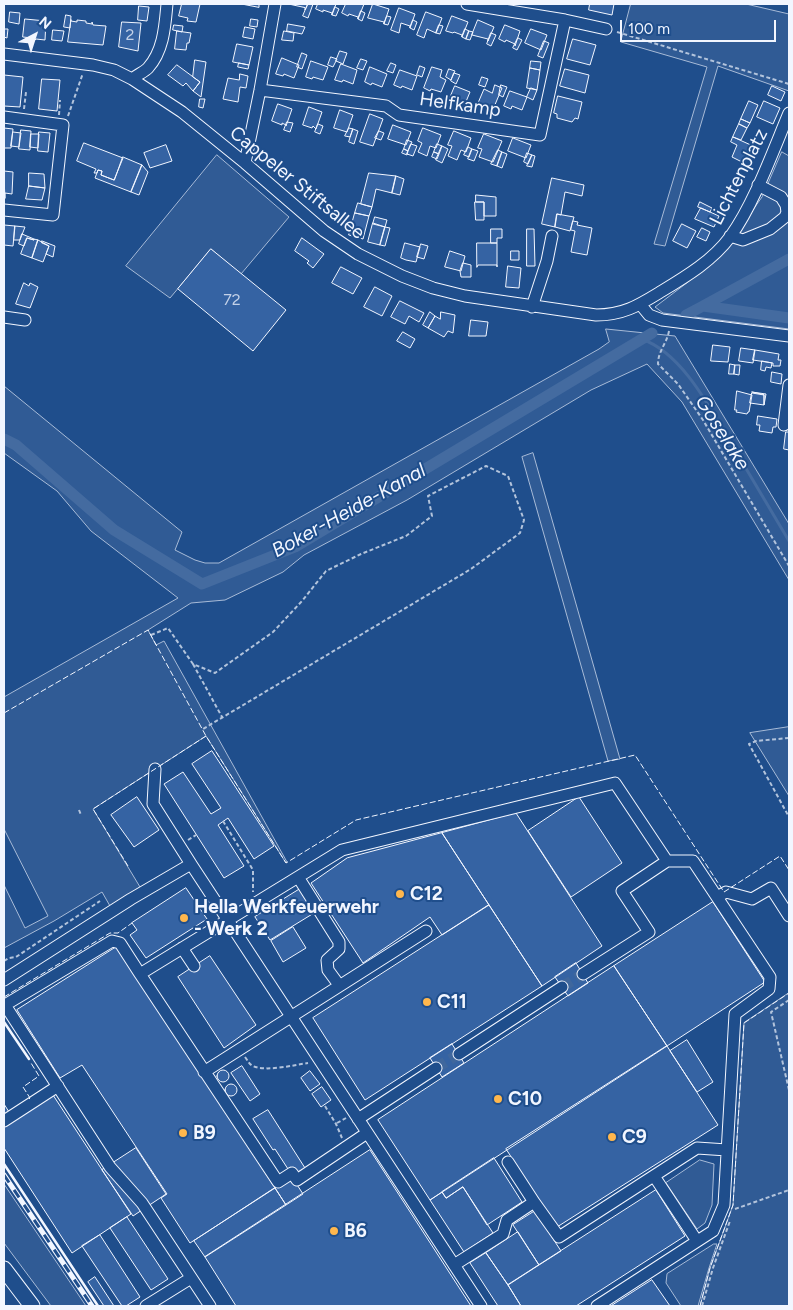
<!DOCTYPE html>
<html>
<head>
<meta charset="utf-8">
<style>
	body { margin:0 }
	#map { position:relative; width:793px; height:1310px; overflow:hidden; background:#1f4e8c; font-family:Figtree,sans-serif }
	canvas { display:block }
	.frame { position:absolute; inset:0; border:5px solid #f2f6ff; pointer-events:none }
	.north { position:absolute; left:10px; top:10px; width:50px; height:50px; -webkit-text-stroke:4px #1f4e8c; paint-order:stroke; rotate:40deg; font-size:14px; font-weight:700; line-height:20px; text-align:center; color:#f2f6ff }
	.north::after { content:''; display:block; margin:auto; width:18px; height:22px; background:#f2f6ff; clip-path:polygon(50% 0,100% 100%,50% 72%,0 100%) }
	.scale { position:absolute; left:620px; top:20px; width:156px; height:22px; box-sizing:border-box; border:2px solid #f2f6ff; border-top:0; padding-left:6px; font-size:15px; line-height:18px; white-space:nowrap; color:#f2f6ff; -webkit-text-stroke:4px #1f4e8c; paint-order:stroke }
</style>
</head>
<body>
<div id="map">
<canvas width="793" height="1310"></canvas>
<div class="frame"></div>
<div class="north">N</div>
<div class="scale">100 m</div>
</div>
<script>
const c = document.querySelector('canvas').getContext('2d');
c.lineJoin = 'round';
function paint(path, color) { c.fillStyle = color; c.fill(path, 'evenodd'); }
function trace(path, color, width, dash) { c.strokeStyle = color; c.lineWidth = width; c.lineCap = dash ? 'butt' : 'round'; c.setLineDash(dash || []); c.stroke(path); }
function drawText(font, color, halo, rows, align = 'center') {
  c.font = font + ' Figtree,sans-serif'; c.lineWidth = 4; c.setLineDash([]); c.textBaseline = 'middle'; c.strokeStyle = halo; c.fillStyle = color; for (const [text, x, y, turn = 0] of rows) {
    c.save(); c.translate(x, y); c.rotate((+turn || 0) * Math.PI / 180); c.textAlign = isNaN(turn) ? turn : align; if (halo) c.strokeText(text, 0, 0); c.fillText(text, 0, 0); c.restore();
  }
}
const built = new Path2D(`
	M 631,4 L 746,4 L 789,14 L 789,91 L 718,66 L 665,246 L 654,244 L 707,67 L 621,42 Z
	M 782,152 L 789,156 L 789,329 L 663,313 L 655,307 L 688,282 L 725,249 L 762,197 Z
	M 217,155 L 289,217 L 241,274 L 211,249 L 170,298 L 126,266 Z
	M 606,329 L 675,336 L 789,524 L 789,580 L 682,402 L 647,364 L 591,390 L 407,500 L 304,555 L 283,572 L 225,600 L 191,603 L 148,630 L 156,645 L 164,641 L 287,862 L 286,863 L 206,736 L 93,809 L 140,887 L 110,906 L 102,892 L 54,921 L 4,948 L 4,885 L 25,928 L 48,916 L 4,829 L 4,697 L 178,598 L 91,531 L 57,491 L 4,453 L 4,386 L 182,532 L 175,550 L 195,560 L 205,563 L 219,563 L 599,349 L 609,342 Z
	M 533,453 L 582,625 L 620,759 L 608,761 L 522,457 Z
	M 789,727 L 789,796 L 750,733 Z
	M 789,993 L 789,1306 L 700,1306 L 710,1268 L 733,1205 L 744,1023 Z
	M 700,1160 L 714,1164 L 712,1205 L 705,1223 L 697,1229 L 666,1183 Z
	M 4,1184 L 86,1306 L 51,1306 L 4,1243 Z
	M 714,1244 L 717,1244 L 709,1268 L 698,1306 L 681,1306 L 666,1283 L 667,1274 Z`);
paint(built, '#305b95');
trace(built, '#a8bbd7', 1);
trace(new Path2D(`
	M 641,339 C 685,353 715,418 738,455 C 755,484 772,512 789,541`), '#446ba0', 3);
trace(new Path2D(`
	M 703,306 L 789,259
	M 686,315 L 703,306 L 789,318
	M 4,439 L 16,445 L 114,530 L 202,584 L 295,547 L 652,333`), '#446ba0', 11);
const building = new Path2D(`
	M 182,4 L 200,4 L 196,22 L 187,21 L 188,18 L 179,16 Z
	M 242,4 L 259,4 L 259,7 Z
	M 289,4 L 308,4 L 305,10 L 305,8 Z
	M 308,4 L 313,4 L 308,18 L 303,16 Z
	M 318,4 L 336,4 L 332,15 L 332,13 L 323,10 L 323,12 L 316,9 Z
	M 346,4 L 364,4 L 358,19 L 358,17 L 349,14 L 348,16 L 342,13 Z
	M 373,4 L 389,9 L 384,24 L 384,22 L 368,18 Z
	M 590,4 L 614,4 L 612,15 L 589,10 Z
	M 139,6 L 149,7 L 147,21 L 138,20 Z
	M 335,7 L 339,9 L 336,16 L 332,15 Z
	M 399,8 L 415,14 L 410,28 L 410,26 L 401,23 L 399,33 L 391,30 Z
	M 361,11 L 365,13 L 362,21 L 358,19 Z
	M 10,12 L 20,13 L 19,24 L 9,22 Z
	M 426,12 L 442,18 L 436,33 L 427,29 L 424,38 L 417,35 Z
	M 66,15 L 71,16 L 70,28 L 64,27 Z
	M 387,16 L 391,17 L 388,25 L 384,24 Z
	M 452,16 L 468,22 L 462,37 L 462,35 L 454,32 L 453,33 L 446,31 Z
	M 25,19 L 46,21 L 45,40 L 36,39 L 35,40 L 32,40 L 32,38 L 23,37 Z
	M 251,19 L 258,20 L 257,27 L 250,26 Z
	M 71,20 L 71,21 L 77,22 L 77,20 L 86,21 L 86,23 L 92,24 L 92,22 L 93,25 L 106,26 L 103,45 L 68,42 Z
	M 413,20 L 417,22 L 414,30 L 410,28 Z
	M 478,20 L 494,27 L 488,41 L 488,39 L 472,35 Z
	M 122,22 L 141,23 L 138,51 L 119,47 Z
	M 288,24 L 305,27 L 302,34 L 287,31 Z
	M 174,25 L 183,26 L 182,32 L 173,30 Z
	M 439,25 L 443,26 L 440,34 L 436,33 Z
	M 505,25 L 520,31 L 515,46 L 515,44 L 506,40 L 505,42 L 499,39 Z
	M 245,27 L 255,29 L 253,39 L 243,37 Z
	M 4,29 L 8,29 L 7,38 L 4,37 Z
	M 465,29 L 469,31 L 466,39 L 462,37 Z
	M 531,29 L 547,35 L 541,50 L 525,43 Z
	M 53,30 L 64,31 L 62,41 L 52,40 Z
	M 177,31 L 191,33 L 189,43 L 187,43 L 186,50 L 175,49 Z
	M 284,31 L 294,33 L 293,41 L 282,40 Z
	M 469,31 L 473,32 L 470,40 L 466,39 Z
	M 491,33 L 496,35 L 491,46 L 487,44 Z
	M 518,38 L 522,40 L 517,50 L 513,48 Z
	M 573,39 L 596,45 L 590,65 L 567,59 Z
	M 544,41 L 549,43 L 543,58 L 538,56 Z
	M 237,44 L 253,47 L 249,65 L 233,62 Z
	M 340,51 L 347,53 L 343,64 L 336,61 Z
	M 302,53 L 307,55 L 302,69 L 297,67 Z
	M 331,57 L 337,59 L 333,67 L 328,65 Z
	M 282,58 L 299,65 L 294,78 L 284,74 L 283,76 L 276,74 Z
	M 361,59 L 367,61 L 363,70 L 357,68 Z
	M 195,60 L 206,62 L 201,97 L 193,91 L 200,82 L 193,77 Z
	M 311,61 L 328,67 L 323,80 L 313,77 L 312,79 L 306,77 Z
	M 531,61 L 541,62 L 540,70 L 530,68 Z
	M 239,63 L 249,65 L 248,69 L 238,67 Z
	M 391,63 L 396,65 L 393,73 L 387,71 Z
	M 341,64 L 357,70 L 353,84 L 343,80 L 342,82 L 335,80 Z
	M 177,65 L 200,82 L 193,91 L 186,83 L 183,86 L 168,75 Z
	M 420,66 L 425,68 L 422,77 L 417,75 Z
	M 370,67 L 387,74 L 382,87 L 372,83 L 371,85 L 365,82 Z
	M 432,67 L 442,70 L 440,77 L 446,80 L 441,92 L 431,89 L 430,91 L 424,88 Z
	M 530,68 L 540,70 L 537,90 L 527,88 Z
	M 449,69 L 455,71 L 451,80 L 446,77 Z
	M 565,69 L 589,75 L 585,93 L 560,86 Z
	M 400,70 L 417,76 L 412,90 L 402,86 L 401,88 L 394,85 Z
	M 454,73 L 460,75 L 456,84 L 451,81 Z
	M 240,74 L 248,76 L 246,88 L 240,87 L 238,102 L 223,99 L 228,78 L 239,80 Z
	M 4,75 L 23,77 L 20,107 L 4,106 Z
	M 482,77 L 488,79 L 485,87 L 479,85 Z
	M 42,79 L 60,80 L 57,111 L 39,109 Z
	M 495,85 L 502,88 L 494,107 L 478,103 L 484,89 L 492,93 Z
	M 501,85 L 507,87 L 503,97 L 499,95 Z
	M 455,86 L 470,92 L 465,104 L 450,98 Z
	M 772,86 L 785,92 L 781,101 L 768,95 Z
	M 531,88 L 537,90 L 533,100 L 527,97 Z
	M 510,91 L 527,97 L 522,110 L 512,106 L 511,109 L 504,106 Z
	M 558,96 L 582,102 L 578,119 L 575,118 L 572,122 L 557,118 L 557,114 L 554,113 Z
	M 200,99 L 205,99 L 203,108 L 199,107 Z
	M 749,101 L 758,105 L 750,123 L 741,119 Z
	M 764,101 L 780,108 L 773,124 L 757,117 Z
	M 278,104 L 292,109 L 286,126 L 286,125 L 282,123 L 282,125 L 272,121 Z
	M 309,107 L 322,112 L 316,129 L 313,126 L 312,128 L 303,125 Z
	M 340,110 L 353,115 L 347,132 L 334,128 Z
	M 370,114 L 383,119 L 373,146 L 360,142 Z
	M 741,119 L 750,123 L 747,128 L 739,124 Z
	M 287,122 L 293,123 L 290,132 L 284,130 Z
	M 318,124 L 323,126 L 320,134 L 315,132 Z
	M 739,124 L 747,128 L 741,140 L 733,137 Z
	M 393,125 L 411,132 L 406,145 L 388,139 Z
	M 4,128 L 13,129 L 11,148 L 4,148 Z
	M 349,128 L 353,129 L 350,137 L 345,136 Z
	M 423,128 L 441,135 L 436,148 L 430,146 L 427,156 L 418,152 L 422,143 L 418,141 Z
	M 353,129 L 358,131 L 354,144 L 349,142 Z
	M 21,130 L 31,131 L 30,150 L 19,149 Z
	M 379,131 L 384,133 L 381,140 L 375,138 Z
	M 454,131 L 471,138 L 466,152 L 461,150 L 457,160 L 448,156 L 452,146 L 448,145 Z
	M 13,132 L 21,133 L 19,147 L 11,146 Z
	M 39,132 L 50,133 L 48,152 L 38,151 Z
	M 31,134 L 39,134 L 38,148 L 30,147 Z
	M 484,134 L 502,141 L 493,162 L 479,157 L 482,149 L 478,148 Z
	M 733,137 L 753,146 L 744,163 L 732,157 L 737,145 L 731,142 Z
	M 513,138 L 531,145 L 526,158 L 508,151 Z
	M 407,140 L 412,142 L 408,151 L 404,149 Z
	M 84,143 L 123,158 L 114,180 L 101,175 L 102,171 L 98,170 L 97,173 L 94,173 L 96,169 L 77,161 Z
	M 411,144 L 417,146 L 413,156 L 407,154 Z
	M 437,144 L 442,146 L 439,154 L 434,152 Z
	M 166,145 L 172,161 L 150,168 L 144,153 Z
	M 442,146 L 448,149 L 442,163 L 436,160 Z
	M 468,147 L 472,149 L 469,157 L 464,155 Z
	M 404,149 L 408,151 L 407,155 L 402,153 Z
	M 472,149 L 478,151 L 474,161 L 468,159 Z
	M 498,150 L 502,152 L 497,166 L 491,164 Z
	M 434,152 L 439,154 L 437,159 L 432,157 Z
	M 502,152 L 507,154 L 502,168 L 497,166 Z
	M 527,153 L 532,155 L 528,164 L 524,162 Z
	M 532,155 L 535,156 L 532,167 L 527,166 Z
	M 123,157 L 142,165 L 131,192 L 95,178 L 98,170 L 102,171 L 101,175 L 114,180 Z
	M 142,165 L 148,172 L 139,195 L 131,192 Z
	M 4,171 L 13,172 L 12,194 L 5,193 L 5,198 Z
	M 29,173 L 44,174 L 45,188 L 29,186 Z
	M 369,173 L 396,176 L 392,193 L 376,189 L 372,207 L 361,204 Z
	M 396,176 L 404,179 L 400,195 L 392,193 Z
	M 552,178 L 584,185 L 582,196 L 565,192 L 561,215 L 557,214 L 555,227 L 542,224 Z
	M 29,186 L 45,188 L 42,200 L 26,199 Z
	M 476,195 L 496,197 L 496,216 L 484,216 L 484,202 L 476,202 Z
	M 475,202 L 484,202 L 484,220 L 476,220 Z
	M 700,202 L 712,208 L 710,212 L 698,207 Z
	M 358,203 L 372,207 L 369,216 L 355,213 Z
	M 701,208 L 719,216 L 714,227 L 695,219 Z
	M 355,213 L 369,216 L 363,239 L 349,235 Z
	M 557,214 L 574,217 L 570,231 L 555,227 Z
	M 375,217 L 387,220 L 385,227 L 373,224 Z
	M 573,221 L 578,222 L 577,225 L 592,228 L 587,255 L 571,252 L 575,231 L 571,230 Z
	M 373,223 L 385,227 L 380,245 L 368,242 Z
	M 682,224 L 696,231 L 687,248 L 673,241 Z
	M 4,225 L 15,226 L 13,246 L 4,245 Z
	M 15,226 L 25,227 L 20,240 L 14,240 Z
	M 385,227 L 390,228 L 385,246 L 380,245 Z
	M 702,228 L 710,232 L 706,241 L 697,237 Z
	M 491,229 L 502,229 L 502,238 L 497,238 L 497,243 L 491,243 Z
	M 527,229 L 534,229 L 535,266 L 527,266 Z
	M 22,234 L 34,239 L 34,240 L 27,238 L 24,246 L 19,244 Z
	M 27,238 L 34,240 L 34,239 L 38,240 L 32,258 L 21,254 Z
	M 302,238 L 324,254 L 313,268 L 307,263 L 309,261 L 295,251 Z
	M 38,240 L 49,246 L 43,262 L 32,258 Z
	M 42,241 L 55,246 L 53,257 L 46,254 L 49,246 L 42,243 Z
	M 405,243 L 420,247 L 416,262 L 406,260 L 401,258 Z
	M 477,243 L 497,243 L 497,267 L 497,265 L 478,265 L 477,267 Z
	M 421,244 L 428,246 L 424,259 L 417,257 Z
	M 211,249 L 286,310 L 253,351 L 178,289 Z
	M 450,251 L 465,256 L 461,271 L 445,267 Z
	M 511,251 L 519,251 L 519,260 L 511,260 Z
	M 463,263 L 471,265 L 471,277 L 461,277 L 460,271 Z
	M 508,266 L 521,268 L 519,288 L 506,287 Z
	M 341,267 L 362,278 L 353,294 L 332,283 Z
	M 24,283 L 29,286 L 30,283 L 38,287 L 30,308 L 16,304 Z
	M 375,287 L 392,296 L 382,316 L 364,307 Z
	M 400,301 L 424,313 L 419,322 L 409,316 L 405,324 L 391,317 Z
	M 430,312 L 435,316 L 428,328 L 423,325 Z
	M 441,312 L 455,315 L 453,333 L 448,331 L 444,337 L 428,328 L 435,316 L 440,319 Z
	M 471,320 L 488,322 L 486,336 L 469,336 Z
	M 403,332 L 415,339 L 410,348 L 397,341 Z
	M 713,345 L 730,347 L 728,362 L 711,361 Z
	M 741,348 L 755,350 L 753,363 L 739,361 Z
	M 755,350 L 779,354 L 778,360 L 781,360 L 780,366 L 773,366 L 773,363 L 753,360 Z
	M 762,361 L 772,363 L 771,368 L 766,367 L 765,371 L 761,370 Z
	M 730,364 L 735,365 L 734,374 L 729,374 Z
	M 735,365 L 740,365 L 739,375 L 734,374 Z
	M 772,372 L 782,374 L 781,384 L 771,382 Z
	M 737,391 L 752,395 L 749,412 L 748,412 L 747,414 L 736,412 L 737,410 L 735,410 Z
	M 752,392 L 766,394 L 764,405 L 764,395 Z
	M 752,393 L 764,395 L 764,405 L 750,403 Z
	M 758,416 L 777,419 L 776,427 L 773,427 L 772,433 L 759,431 L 760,425 L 757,425 Z
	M 786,432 L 789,432 L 789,450 L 784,449 Z
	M 212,751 L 274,846 L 254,859 L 228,818 L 218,825 L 244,866 L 224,878 L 164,784 L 183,772 L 211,814 L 221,808 L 192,764 Z
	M 137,797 L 159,830 L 134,847 L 111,815 Z
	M 579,797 L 622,863 L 571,897 L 528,831 Z
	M 516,813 L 602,946 L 542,986 L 442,833 Z
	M 442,833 L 489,905 L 442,935 L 430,917 L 363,963 L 311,883 L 347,858 Z
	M 186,888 L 207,919 L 146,958 L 130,935 L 137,930 L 132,923 Z
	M 300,889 L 314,913 L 270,940 L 255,917 Z
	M 713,902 L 765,982 L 667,1046 L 614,966 Z
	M 489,905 L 542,986 L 365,1100 L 313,1018 Z
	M 293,927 L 306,948 L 283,962 L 271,941 Z
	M 118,946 L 275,1188 L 190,1243 L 161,1198 L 167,1194 L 82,1065 L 60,1078 L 17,1010 Z
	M 210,956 L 256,1025 L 224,1048 L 178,977 Z
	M 576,963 L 588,983 L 568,996 L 555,977 Z
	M 614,966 L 667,1046 L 430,1200 L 378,1120 Z
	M 687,1040 L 713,1082 L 697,1092 L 670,1051 Z
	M 452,1044 L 464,1063 L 442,1077 L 430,1058 Z
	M 667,1046 L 718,1125 L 557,1227 L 506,1149 Z
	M 242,1066 L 260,1094 L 250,1101 L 231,1073 Z
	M217 1076a6 6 0 1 1 12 0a6 6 0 1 1-12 0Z
	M 310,1071 L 320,1084 L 310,1091 L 301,1078 Z
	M225 1090a6 6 0 1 1 12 0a6 6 0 1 1-12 0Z
	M 322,1087 L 331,1100 L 321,1107 L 312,1094 Z
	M 53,1095 L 131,1214 L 72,1253 L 4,1148 L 4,1127 Z
	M 4,1104 L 9,1112 L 4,1116 Z
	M 268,1110 L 305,1168 L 295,1174 L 291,1167 L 288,1169 L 275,1149 L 273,1150 L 253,1119 Z
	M 136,1148 L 166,1194 L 133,1216 L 102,1170 Z
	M 370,1150 L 471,1306 L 236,1306 L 205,1257 Z
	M 494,1158 L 522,1202 L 487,1225 L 463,1187 L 446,1198 L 442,1192 Z
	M 292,1177 L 303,1194 L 286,1205 L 275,1188 Z
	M 463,1187 L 493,1233 L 464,1252 L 430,1200 L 442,1192 L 446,1198 Z
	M 275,1188 L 286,1205 L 205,1257 L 194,1241 Z
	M 656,1190 L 685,1236 L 576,1306 L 521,1306 L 508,1285 Z
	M 535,1211 L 561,1251 L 539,1265 L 513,1225 Z
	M 127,1217 L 168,1279 L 151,1290 L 110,1228 Z
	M 518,1232 L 539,1265 L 508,1285 L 486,1253 Z
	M 100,1235 L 140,1297 L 126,1306 L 122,1306 L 82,1246 Z
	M 486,1253 L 508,1285 L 521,1306 L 498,1306 L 470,1263 Z
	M 95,1277 L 114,1306 L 104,1306 L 88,1282 Z
	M 652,1280 L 670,1306 L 611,1306 Z`);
paint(building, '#3563a3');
trace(building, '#f2f6ff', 1);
trace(new Path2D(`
	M 562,987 L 583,974
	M 436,1068 L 459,1054`), '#3f679d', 11, [11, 5.5]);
const minor = new Path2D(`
	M 565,20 L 606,29
	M 4,54 L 93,65 L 114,70 L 132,79 L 182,112 L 245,163 L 324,231 L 358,254 L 402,276 L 433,288 L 465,296 L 596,315 C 624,315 639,305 662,291 C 687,276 713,260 730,237 C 754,204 773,151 789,113
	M 132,79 C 137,75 144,72 148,68 C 164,50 165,25 167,4
	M 260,90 L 386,106 L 399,115 L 540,135 L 565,20 L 467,4
	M 4,117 L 63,125 L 53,215 L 4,210
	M 245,163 L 260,90 L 275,4
	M 730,236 L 743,240 L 770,229 L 785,217 L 787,212 L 786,205 L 781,197 L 758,185
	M 640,304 L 649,315 L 662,320 L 789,336
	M 532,307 L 547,261 L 552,236
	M 4,317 L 25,320
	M 784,425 L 789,385
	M 155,769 L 153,804 L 191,864
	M 298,877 L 339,942 L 339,949 L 327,960 L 328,970 L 339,985
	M 717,897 L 726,892 L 752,899 L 771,888 L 789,916
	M 182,948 L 194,966
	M 140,974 L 278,1182 L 292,1173 L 297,1180 L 367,1133
	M 583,974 L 649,932 L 622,891 L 667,861 L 693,861 L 770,977 L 769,989 L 735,1014 L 724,1205 L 713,1231 L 597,1306
	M 4,980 L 131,899 L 191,864 L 481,1306
	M 459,1054 L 562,987
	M 204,1072 L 426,931
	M 358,1119 L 436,1068
	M 4,1121 L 58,1086
	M 654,1176 L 697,1241
	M 534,1202 L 559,1237 L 697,1148 L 727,1150
	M 454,1265 L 503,1234 L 507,1220 L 534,1202 L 508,1162
	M 146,1306 L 191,1278
	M 210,1306 L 142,1203 L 110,1167 L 5,1005 L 112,941 L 120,943 L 140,974 L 342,850 L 615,783 L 667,861`);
const major = new Path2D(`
	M 4,1269 L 32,1306`);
trace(minor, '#f2f6ff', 13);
trace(major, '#f2f6ff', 17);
trace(new Path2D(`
	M 617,32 L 789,84
	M 24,109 L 26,92
	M 59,115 L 60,100
	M 68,116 L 83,73
	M 669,331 C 667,343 658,351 658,364 L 678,384 L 703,420 L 789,566
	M 151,635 L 168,628 L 193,664 L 215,673 L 273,632 L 302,601 L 326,571 L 361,554 L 406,536 L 432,516 L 428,496 L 486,466 L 508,476 L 524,520 L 520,533 L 471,569 L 203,729
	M 193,664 L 222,717
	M 789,738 L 756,741 L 749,744 L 789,817
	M 79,810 L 81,815
	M 223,821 L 253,870 L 253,892
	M 188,840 L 196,835
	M 4,961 L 9,958 L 16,957 L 100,901
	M 789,1000 L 771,1012 L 789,1090
	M 245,1057 C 248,1061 249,1064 253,1066 C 266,1072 294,1065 308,1063
	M 325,1106 L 336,1124 L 342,1138
	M 337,1123 L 346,1118
	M 735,1209 L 789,1190
	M 702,1306 L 713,1268 L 730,1221`), '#b3c4dc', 2, [4, 2.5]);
trace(minor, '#1f4e8c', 11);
trace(major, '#1f4e8c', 15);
const rail = new Path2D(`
	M 4,1175 L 92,1306`);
trace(rail, '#f2f6ff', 5);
trace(rail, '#1f4e8c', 3, [9]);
trace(new Path2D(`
	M 4,713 L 148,630 L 206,736 L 286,863 L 356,820 L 635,755 L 724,892 L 780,856 L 789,870
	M 128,866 L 93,809 L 206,736
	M 4,997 L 110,933 L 118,933 L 132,923
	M 29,1099 L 30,1098 L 23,1087 L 39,1076 L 31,1063
	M 700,1306 L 710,1268 L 733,1205 L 744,1023 L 789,993`), '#f2f6ff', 1, [6, 2.5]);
trace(new Path2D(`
	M 4,1022 L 29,1059
	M 4,1164 L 98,1306`), '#f2f6ff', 2.5);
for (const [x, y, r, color] of [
	[400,894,5,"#ffb74d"],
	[184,918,5,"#ffb74d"],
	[427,1002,5,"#ffb74d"],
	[498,1099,5,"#ffb74d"],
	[183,1133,5,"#ffb74d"],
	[612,1137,5,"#ffb74d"],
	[334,1231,5,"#ffb74d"]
]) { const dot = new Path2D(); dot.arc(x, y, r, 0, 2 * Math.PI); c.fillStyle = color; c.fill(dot); trace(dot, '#1f4e8c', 2); }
drawText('16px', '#c3d1e8', null, [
	["2",130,35],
	["72",232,300]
]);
drawText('19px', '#f2f6ff', '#1f4e8c', [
	["Helfkamp",460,105,8],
	["Lichtenplatz",739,177,-63],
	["Cappeler Stiftsallee",297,183,39]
]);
drawText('bold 19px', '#f2f6ff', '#1f4e8c', [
	["C12",410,894],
	["Hella Werkfeuerwehr",194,907],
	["- Werk 2",194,929],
	["C11",437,1002],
	["C10",508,1099],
	["B9",193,1133],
	["C9",622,1137],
	["B6",344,1231]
], 'left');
drawText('italic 20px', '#f2f6ff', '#1f4e8c', [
	["Goselake",722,433,58],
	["Boker-Heide-Kanal",349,511,-29]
]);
</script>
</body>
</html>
